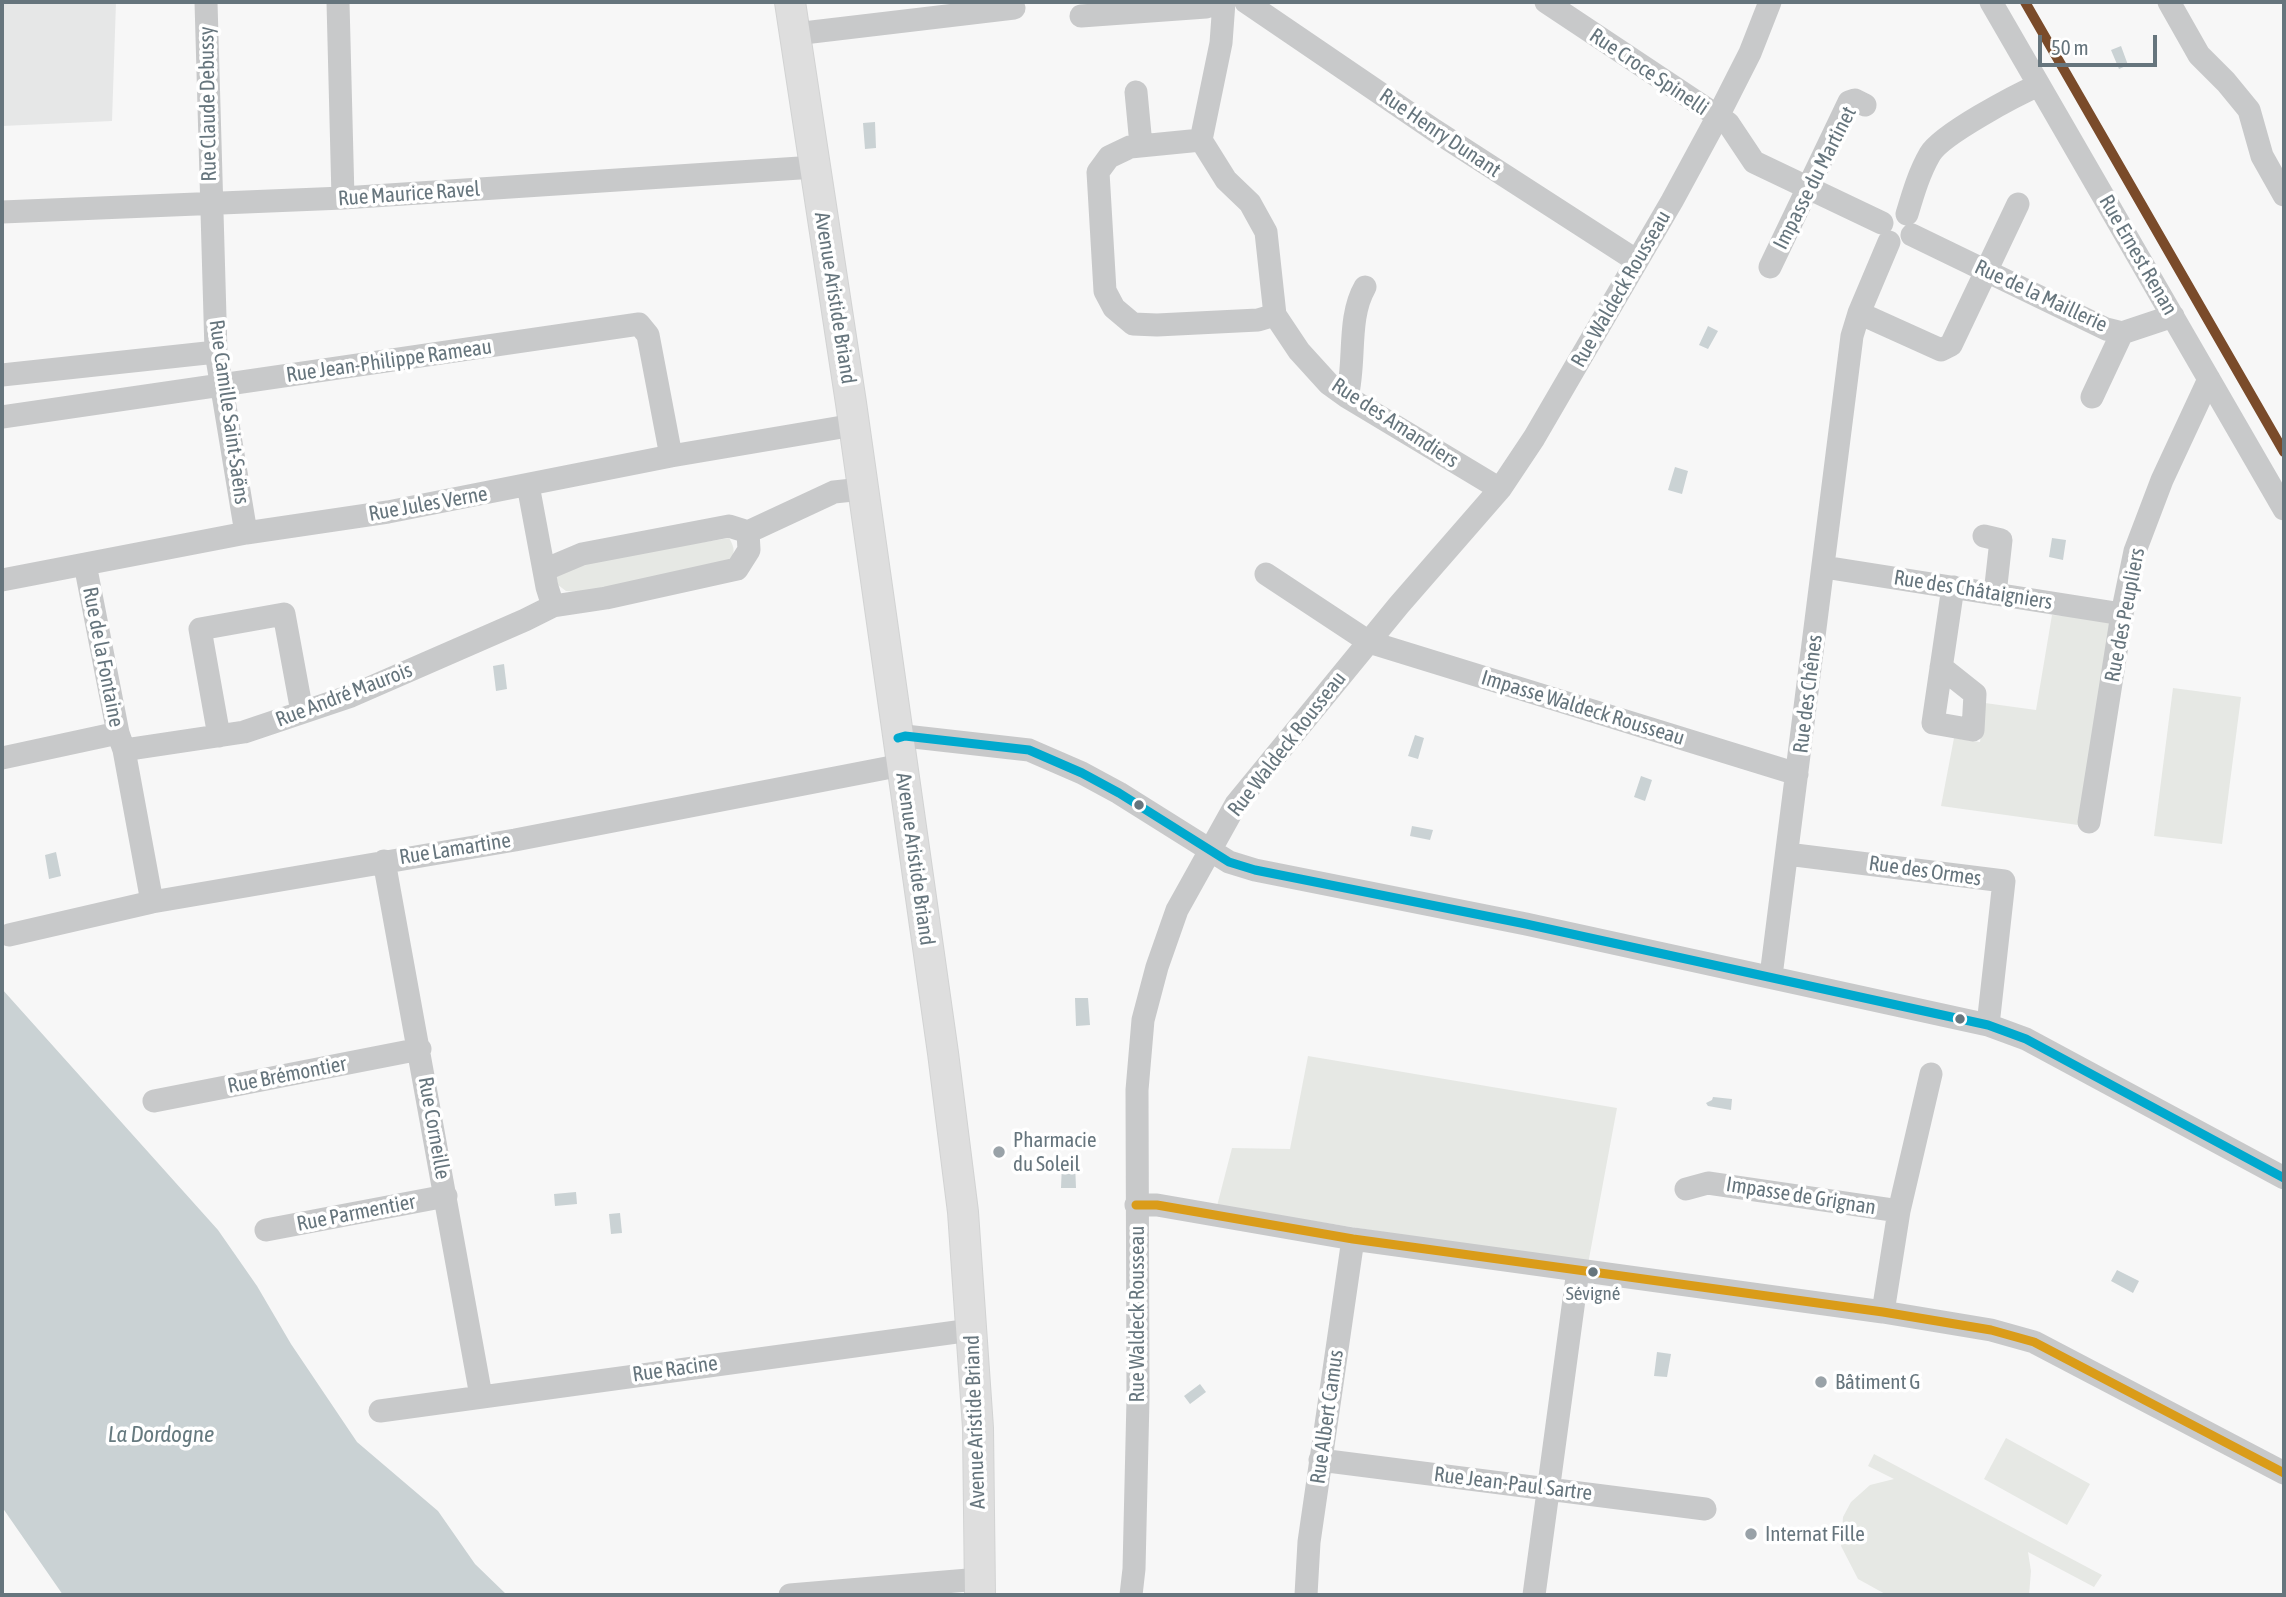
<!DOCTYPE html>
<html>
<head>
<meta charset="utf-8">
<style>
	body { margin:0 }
	#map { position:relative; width:2286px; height:1597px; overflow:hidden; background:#f7f7f7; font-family:"Asap Condensed",sans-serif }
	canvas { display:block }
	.frame { position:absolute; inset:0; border:4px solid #66757d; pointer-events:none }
	.scale { position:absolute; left:2038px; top:35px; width:119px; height:32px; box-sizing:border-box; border:4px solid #66757d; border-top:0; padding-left:9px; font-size:21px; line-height:24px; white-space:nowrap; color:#66757d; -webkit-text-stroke:5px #fff; paint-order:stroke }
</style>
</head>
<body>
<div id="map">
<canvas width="2286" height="1597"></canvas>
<div class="frame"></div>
<div class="scale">50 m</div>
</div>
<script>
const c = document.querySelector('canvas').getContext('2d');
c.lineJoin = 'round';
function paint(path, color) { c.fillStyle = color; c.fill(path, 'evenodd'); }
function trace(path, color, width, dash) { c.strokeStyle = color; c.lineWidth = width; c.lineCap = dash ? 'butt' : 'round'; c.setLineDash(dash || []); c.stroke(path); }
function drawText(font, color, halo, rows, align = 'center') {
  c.font = font + ' "Asap Condensed",sans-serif'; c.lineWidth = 7; c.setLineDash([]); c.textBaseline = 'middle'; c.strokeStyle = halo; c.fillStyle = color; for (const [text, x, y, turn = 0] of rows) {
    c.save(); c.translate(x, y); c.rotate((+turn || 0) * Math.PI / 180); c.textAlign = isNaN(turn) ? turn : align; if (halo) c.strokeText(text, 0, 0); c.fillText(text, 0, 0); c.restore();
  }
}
paint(new Path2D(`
	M 2,2 L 116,2 L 112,121 L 2,126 Z`), '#e6e7e7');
paint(new Path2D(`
	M 729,538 C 735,548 736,554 727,564 L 579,592 L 566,591 L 558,585 L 556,575 L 563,565 Z
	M 2052,615 L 2112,619 L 2078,825 L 1941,806 L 1954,738 L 1980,742 L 1985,703 L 2036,710 Z
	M 2173,688 L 2241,697 L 2222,844 L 2154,836 Z
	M 1308,1056 L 1617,1108 L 1588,1264 L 1217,1206 L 1232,1148 L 1290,1149 Z
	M 2006,1438 L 2090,1484 L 2067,1525 L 1984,1479 Z
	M 1874,1454 L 2102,1575 L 2094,1587 L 2028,1552 L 2031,1571 L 2029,1595 L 1887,1595 L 1858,1579 L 1841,1546 L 1843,1517 L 1851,1502 L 1870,1485 L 1894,1479 L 1868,1466 Z`), '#e6e8e4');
paint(new Path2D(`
	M 2121,46 L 2128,65 L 2119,69 L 2111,50 Z
	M 875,122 L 876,148 L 865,149 L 863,123 Z
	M 1708,326 L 1718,331 L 1708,349 L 1699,345 Z
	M 1675,467 L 1688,471 L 1682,494 L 1668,490 Z
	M 2052,538 L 2066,540 L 2063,560 L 2049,557 Z
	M 504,664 L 507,689 L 496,691 L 493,666 Z
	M 1415,735 L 1424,738 L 1418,759 L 1408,756 Z
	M 1641,776 L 1652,780 L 1645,801 L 1634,797 Z
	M 1412,826 L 1433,830 L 1430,840 L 1410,836 Z
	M 56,852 L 61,876 L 49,879 L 45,855 Z
	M 2,989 L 218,1230 L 257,1286 L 291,1344 L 357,1442 L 438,1511 L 475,1564 L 507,1595 L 63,1595 L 2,1507 Z
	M 1088,998 L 1090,1025 L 1076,1026 L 1075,998 Z
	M 1713,1097 L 1732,1099 L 1731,1110 L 1708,1106 L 1706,1103 L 1712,1100 Z
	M 1062,1163 L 1075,1163 L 1076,1188 L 1061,1188 Z
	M 576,1192 L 577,1204 L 555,1206 L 554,1194 Z
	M 620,1213 L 622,1233 L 611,1234 L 609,1214 Z
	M 2117,1270 L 2139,1281 L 2133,1293 L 2111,1281 Z
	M 1657,1352 L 1671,1354 L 1667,1377 L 1654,1376 Z
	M 1200,1384 L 1206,1392 L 1190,1404 L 1184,1396 Z`), '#cad2d4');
const major = new Path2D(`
	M 790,2 L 851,403 L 943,1053 L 963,1212 L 978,1428 L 980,1595`);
trace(major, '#d2d3d3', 32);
trace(new Path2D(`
	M 206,2 L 216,352 L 246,533
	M 338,2 L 343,198
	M 1224,2 L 1221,43 L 1201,140 L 1226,180 L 1250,203 L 1266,232 L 1275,315 L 1299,351 L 1329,384 L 1347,397 L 1500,489
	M 1246,2 L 1434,130 L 1637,261
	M 1546,2 L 1728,123 L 1754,162 L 1882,223
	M 1991,2 L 2284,509
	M 2169,2 L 2199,55 L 2226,82 L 2249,110 L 2262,156 L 2284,195
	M 1081,16 L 1206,7 L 1219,2
	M 795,34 L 1014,8
	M 1136,92 L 1141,145
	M 1201,140 L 1130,147 L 1109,157 L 1098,172 L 1105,291 L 1114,308 L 1133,324 L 1157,325 L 1258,320 L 1275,315
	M 2,212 L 343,198 L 815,167
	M 1907,214 C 1913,194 1919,173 1930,154 C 1942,134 2016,95 2039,85
	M 1912,235 L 2106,329 L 2122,333 L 2173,316
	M 1770,267 L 1849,102 L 1855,100 L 1865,105
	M 1859,313 L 1941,350 L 1951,345 L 2018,204
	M 2,375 L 216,352
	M 1347,397 C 1356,362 1347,318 1365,287
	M 2092,397 L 2122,333
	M 2,417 L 639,324 L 648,335 L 671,456
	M 1984,536 L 2001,540 L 1995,594
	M 85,564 L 118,733 L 124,750 L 152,902
	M 1824,567 L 2122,614
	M 544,570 L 582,554 L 729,526 L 748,532
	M 1266,574 L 1369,642 L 1797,774
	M 2,580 L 246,533 L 388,512 L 671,456 L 854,425
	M 553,606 L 606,598 L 737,569 L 749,550 L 748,532 L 834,492 L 862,489
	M 1941,667 L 1975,694 L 1973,730 L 1933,723 L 1953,587
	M 219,736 L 200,629 L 284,614 L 302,712
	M 898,738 L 905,736 L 1029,750 L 1082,773 L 1119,793 L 1229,862 L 1255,870 L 1526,924 L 1988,1025 L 2026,1039 L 2284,1178
	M 124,750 L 244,732 L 351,696 L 525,620 L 553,606 L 547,587 L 528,485
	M 2,758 L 118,733
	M 2089,822 L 2122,614 L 2135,551 L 2162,480 L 2209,379
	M 1787,854 L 2004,881 L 1988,1025
	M 384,861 L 481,1396
	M 9,935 L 152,902 L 515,840 L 902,765
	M 1771,976 L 1852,336 L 1859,313 L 1889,242
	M 154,1101 L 420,1049
	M 1686,1189 L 1708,1183 L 1899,1211 L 1883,1312
	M 1136,1205 L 1157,1205 L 1353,1239 L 1883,1312 L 1991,1330 L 2034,1342 L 2284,1473
	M 1899,1211 L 1931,1074
	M 266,1230 L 446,1196
	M 380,1411 L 971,1330
	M 1320,1460 L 1705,1509
	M 790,1595 L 980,1579
	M 1131,1595 L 1134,1569 L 1138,1399 L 1137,1090 L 1143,1020 L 1157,967 L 1177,910 L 1236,804 L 1399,605 L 1500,489 L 1534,438 L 1672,201 L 1717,118 L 1750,53 L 1770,2
	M 1306,1595 L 1309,1542 L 1353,1239
	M 1534,1595 L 1578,1270`), '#c8c9ca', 23);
trace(major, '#dedede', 30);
trace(new Path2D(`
	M 898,738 L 905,736 L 1029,750 L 1082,773 L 1119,793 L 1229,862 L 1255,870 L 1526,924 L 1988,1025 L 2026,1039 L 2284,1178`), '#00a9ce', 9);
trace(new Path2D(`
	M 1136,1205 L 1157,1205 L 1353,1239 L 1883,1312 L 1991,1330 L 2034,1342 L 2284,1473`), '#da9c19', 9);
trace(new Path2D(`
	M 2025,2 L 2284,452`), '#7a4b2a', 10);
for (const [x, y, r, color] of [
	[1139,805,6,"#66757d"],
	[1960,1019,6,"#66757d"],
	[999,1152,7,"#99a2a8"],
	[1593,1272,6,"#66757d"],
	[1821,1382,7,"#99a2a8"],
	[1751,1534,7,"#99a2a8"]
]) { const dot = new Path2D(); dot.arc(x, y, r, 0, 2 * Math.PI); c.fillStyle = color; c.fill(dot); trace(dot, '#fff', 2.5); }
drawText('19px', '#66757d', '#fff', [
	["Sévigné",1593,1294]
]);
drawText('21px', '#66757d', '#fff', [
	["Rue Croce Spinelli",1649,72,34],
	["Rue Claude Debussy",208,104,-91],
	["Rue Henry Dunant",1440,133,34],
	["Impasse du Martinet",1815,178,-63],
	["Rue Maurice Ravel",409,194,-4],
	["Rue Ernest Renan",2138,255,60],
	["Rue Waldeck Rousseau",1621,289,-60],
	["Rue de la Maillerie",2041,296,25],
	["Avenue Aristide Briand",835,298,81],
	["Rue Jean-Philippe Rameau",389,361,-8],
	["Rue Camille Saint-Saëns",229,412,82],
	["Rue des Amandiers",1395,423,33],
	["Rue Jules Verne",428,504,-10],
	["Rue des Châtaigniers",1973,590,9],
	["Rue des Peupliers",2125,615,-79],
	["Rue de la Fontaine",103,657,79],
	["Rue des Chênes",1808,694,-83],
	["Rue André Maurois",344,695,-21],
	["Impasse Waldeck Rousseau",1583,708,17],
	["Rue Waldeck Rousseau",1287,744,-52],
	["Rue Lamartine",455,849,-9],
	["Avenue Aristide Briand",915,859,82],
	["Rue des Ormes",1925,871,8],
	["Rue Brémontier",287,1075,-11],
	["Rue Corneille",434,1128,80],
	["Impasse de Grignan",1801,1196,9],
	["Rue Parmentier",356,1213,-11],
	["Rue Waldeck Rousseau",1137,1314,-90],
	["Rue Racine",675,1369,-8],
	["Rue Albert Camus",1327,1417,-82],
	["Avenue Aristide Briand",975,1422,-92],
	["Rue Jean-Paul Sartre",1513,1484,7]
]);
drawText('21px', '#66757d', '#fff', [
	["Pharmacie",1013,1140],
	["du Soleil",1013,1164],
	["Bâtiment G",1835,1382],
	["Internat Fille",1765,1534]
], 'left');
drawText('italic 23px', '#667a7f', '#fff', [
	["La Dordogne",161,1435]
]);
</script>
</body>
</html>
